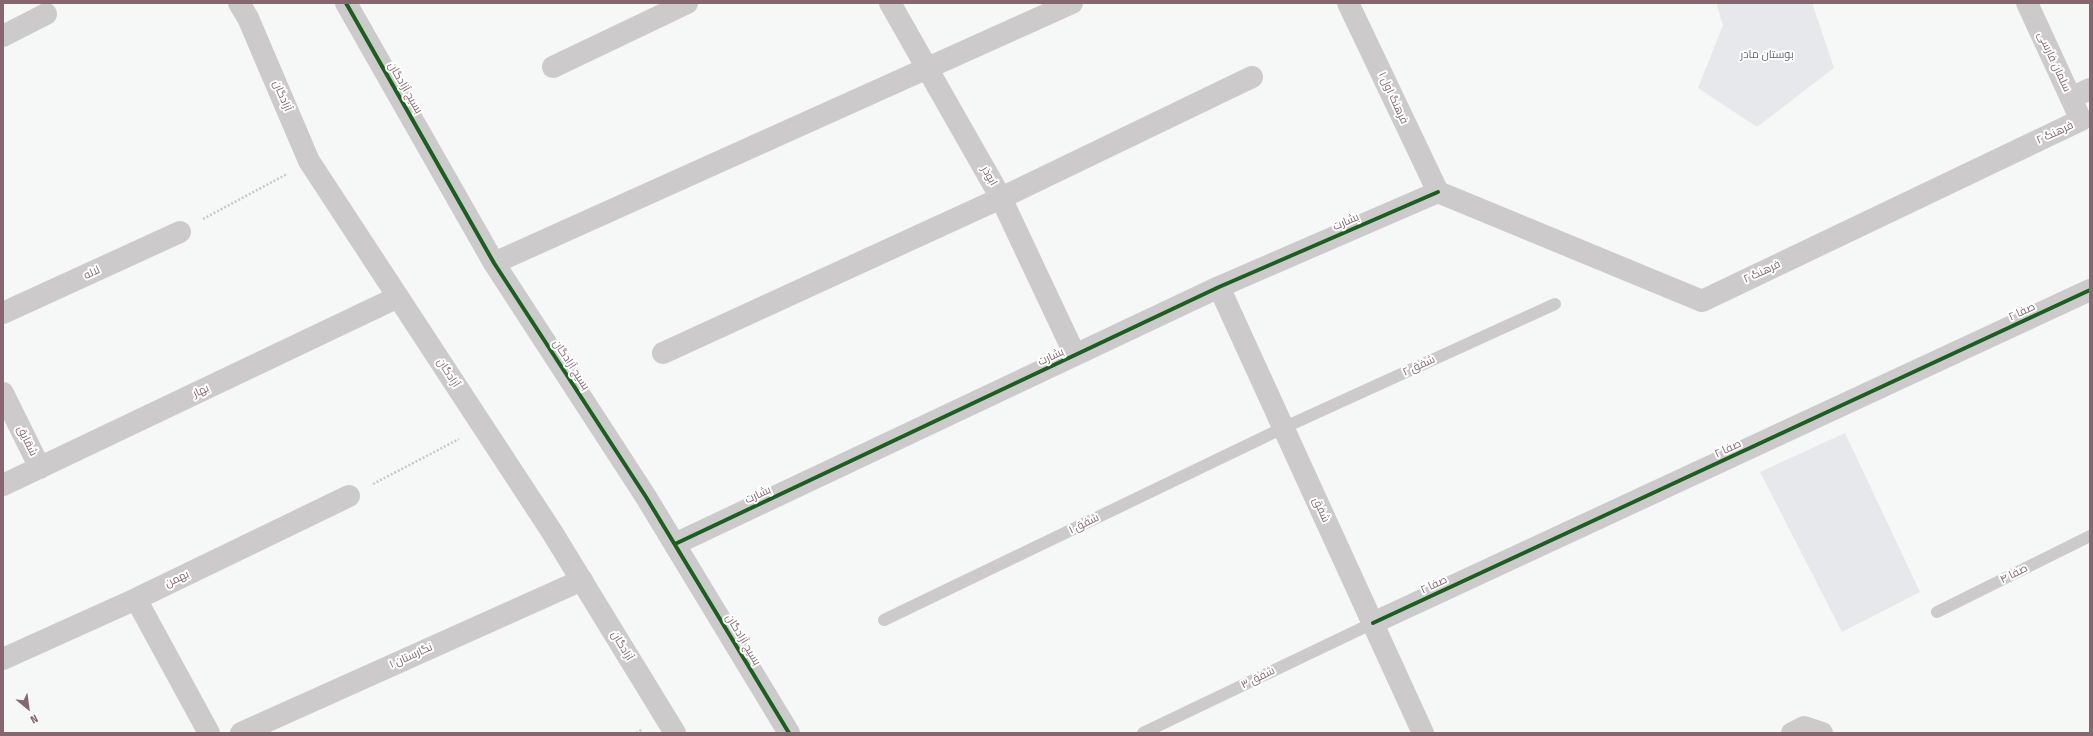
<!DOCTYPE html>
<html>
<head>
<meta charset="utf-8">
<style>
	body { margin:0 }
	#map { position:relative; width:2093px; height:736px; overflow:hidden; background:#f6f7f7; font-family:"Fira Sans Condensed",sans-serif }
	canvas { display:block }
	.frame { position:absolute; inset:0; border:4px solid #866770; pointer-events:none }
	.north { position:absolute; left:8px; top:688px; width:40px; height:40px; -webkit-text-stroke:3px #fff; paint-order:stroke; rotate:151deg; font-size:11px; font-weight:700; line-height:16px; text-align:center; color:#866770 }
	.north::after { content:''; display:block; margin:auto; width:14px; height:18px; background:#866770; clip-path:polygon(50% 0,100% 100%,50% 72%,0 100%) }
</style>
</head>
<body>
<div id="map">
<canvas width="2093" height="736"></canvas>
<div class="frame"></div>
<div class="north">N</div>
</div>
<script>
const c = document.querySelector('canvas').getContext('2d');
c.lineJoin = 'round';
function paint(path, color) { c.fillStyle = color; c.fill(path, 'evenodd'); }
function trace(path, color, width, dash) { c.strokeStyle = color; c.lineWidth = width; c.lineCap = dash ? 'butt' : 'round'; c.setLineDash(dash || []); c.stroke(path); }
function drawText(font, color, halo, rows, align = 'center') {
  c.font = font + ' "Fira Sans Condensed",Cairo,sans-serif'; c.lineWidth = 4; c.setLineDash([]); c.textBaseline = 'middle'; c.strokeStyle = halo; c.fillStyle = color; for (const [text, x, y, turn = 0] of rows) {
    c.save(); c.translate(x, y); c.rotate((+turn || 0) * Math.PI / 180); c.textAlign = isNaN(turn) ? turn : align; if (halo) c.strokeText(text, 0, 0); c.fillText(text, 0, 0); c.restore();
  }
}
paint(new Path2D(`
	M 1716,3 L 1812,3 L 1834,68 L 1757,127 L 1698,88 L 1723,25 Z
	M 1845,433 L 1920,592 L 1842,632 L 1760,472 Z`), '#e7e8eb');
trace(new Path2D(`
	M 203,219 L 287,174
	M 373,484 L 459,439
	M 636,733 L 643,729`), '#cac8c8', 2.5, [2, 2]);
trace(new Path2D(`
	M 1937,612 L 2090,536
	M 884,620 L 1283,428 L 1555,304
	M 1143,733 L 1373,623`), '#cccacb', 12);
trace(new Path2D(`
	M 890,3 L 1001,198 L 1075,355
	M 1348,3 L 1438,192
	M 2027,3 L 2081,120
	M 3,36 L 46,14
	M 553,67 L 687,3
	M 2071,98 L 2090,89
	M 1438,192 L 1702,301 L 2081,120
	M 494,263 L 1072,3
	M 1219,287 L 1423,733
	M 3,313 L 180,232
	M 663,353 L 1001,198 L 1252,77
	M 3,393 L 40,468
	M 3,485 L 398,297
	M 675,544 L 1219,287 L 1438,192
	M 136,599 L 209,733
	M 1373,623 L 2090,290
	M 3,659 L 136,599 L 349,496
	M 241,733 L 582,580
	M 1792,733 L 1804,727 L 1822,733`), '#cccacb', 22);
trace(new Path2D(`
	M 239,3 L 248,18 L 309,161 L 552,532 L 675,733
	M 346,3 L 494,263 L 646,497 L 789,733`), '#cccacb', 22);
trace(new Path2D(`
	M 346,3 L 494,263 L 646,497 L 789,733
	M 675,544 L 1219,287 L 1438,192
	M 1373,623 L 2090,290`), '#1b5e20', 4);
drawText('11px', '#68667d', '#fff', [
	["بوستان مادر",1767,55]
]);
drawText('11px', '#866770', '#fff', [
	["سلمان فارسی",2054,62,65],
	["بسیج آزادگان",405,88,60],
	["آزادگان",282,96,67],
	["فرهنگ اول ۱",1393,98,65],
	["فرهنگ ۲",2055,133,-25],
	["ابوذر",989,176,60],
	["بشارت",1346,222,-23],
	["فرهنگ ۲",1762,272,-25],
	["لاله",92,273,-25],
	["صفا ۲",2022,312,-25],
	["بشارت",1051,357,-25],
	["بسیج آزادگان",571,365,57],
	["شفق ۲",1419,366,-25],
	["آزادگان",448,373,57],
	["بهار",201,391,-25],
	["شقایق",27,441,64],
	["صفا ۲",1728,449,-25],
	["بشارت",758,495,-25],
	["شفق",1321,510,65],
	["شفق ۱",1084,524,-26],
	["صفا ۴",2014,574,-26],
	["بهمن",177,579,-26],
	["صفا ۲",1434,585,-25],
	["بسیج آزادگان",743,640,59],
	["آزادگان",622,646,59],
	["نگارستان ۱",411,656,-24],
	["شفق ۳",1258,678,-26]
]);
</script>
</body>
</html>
